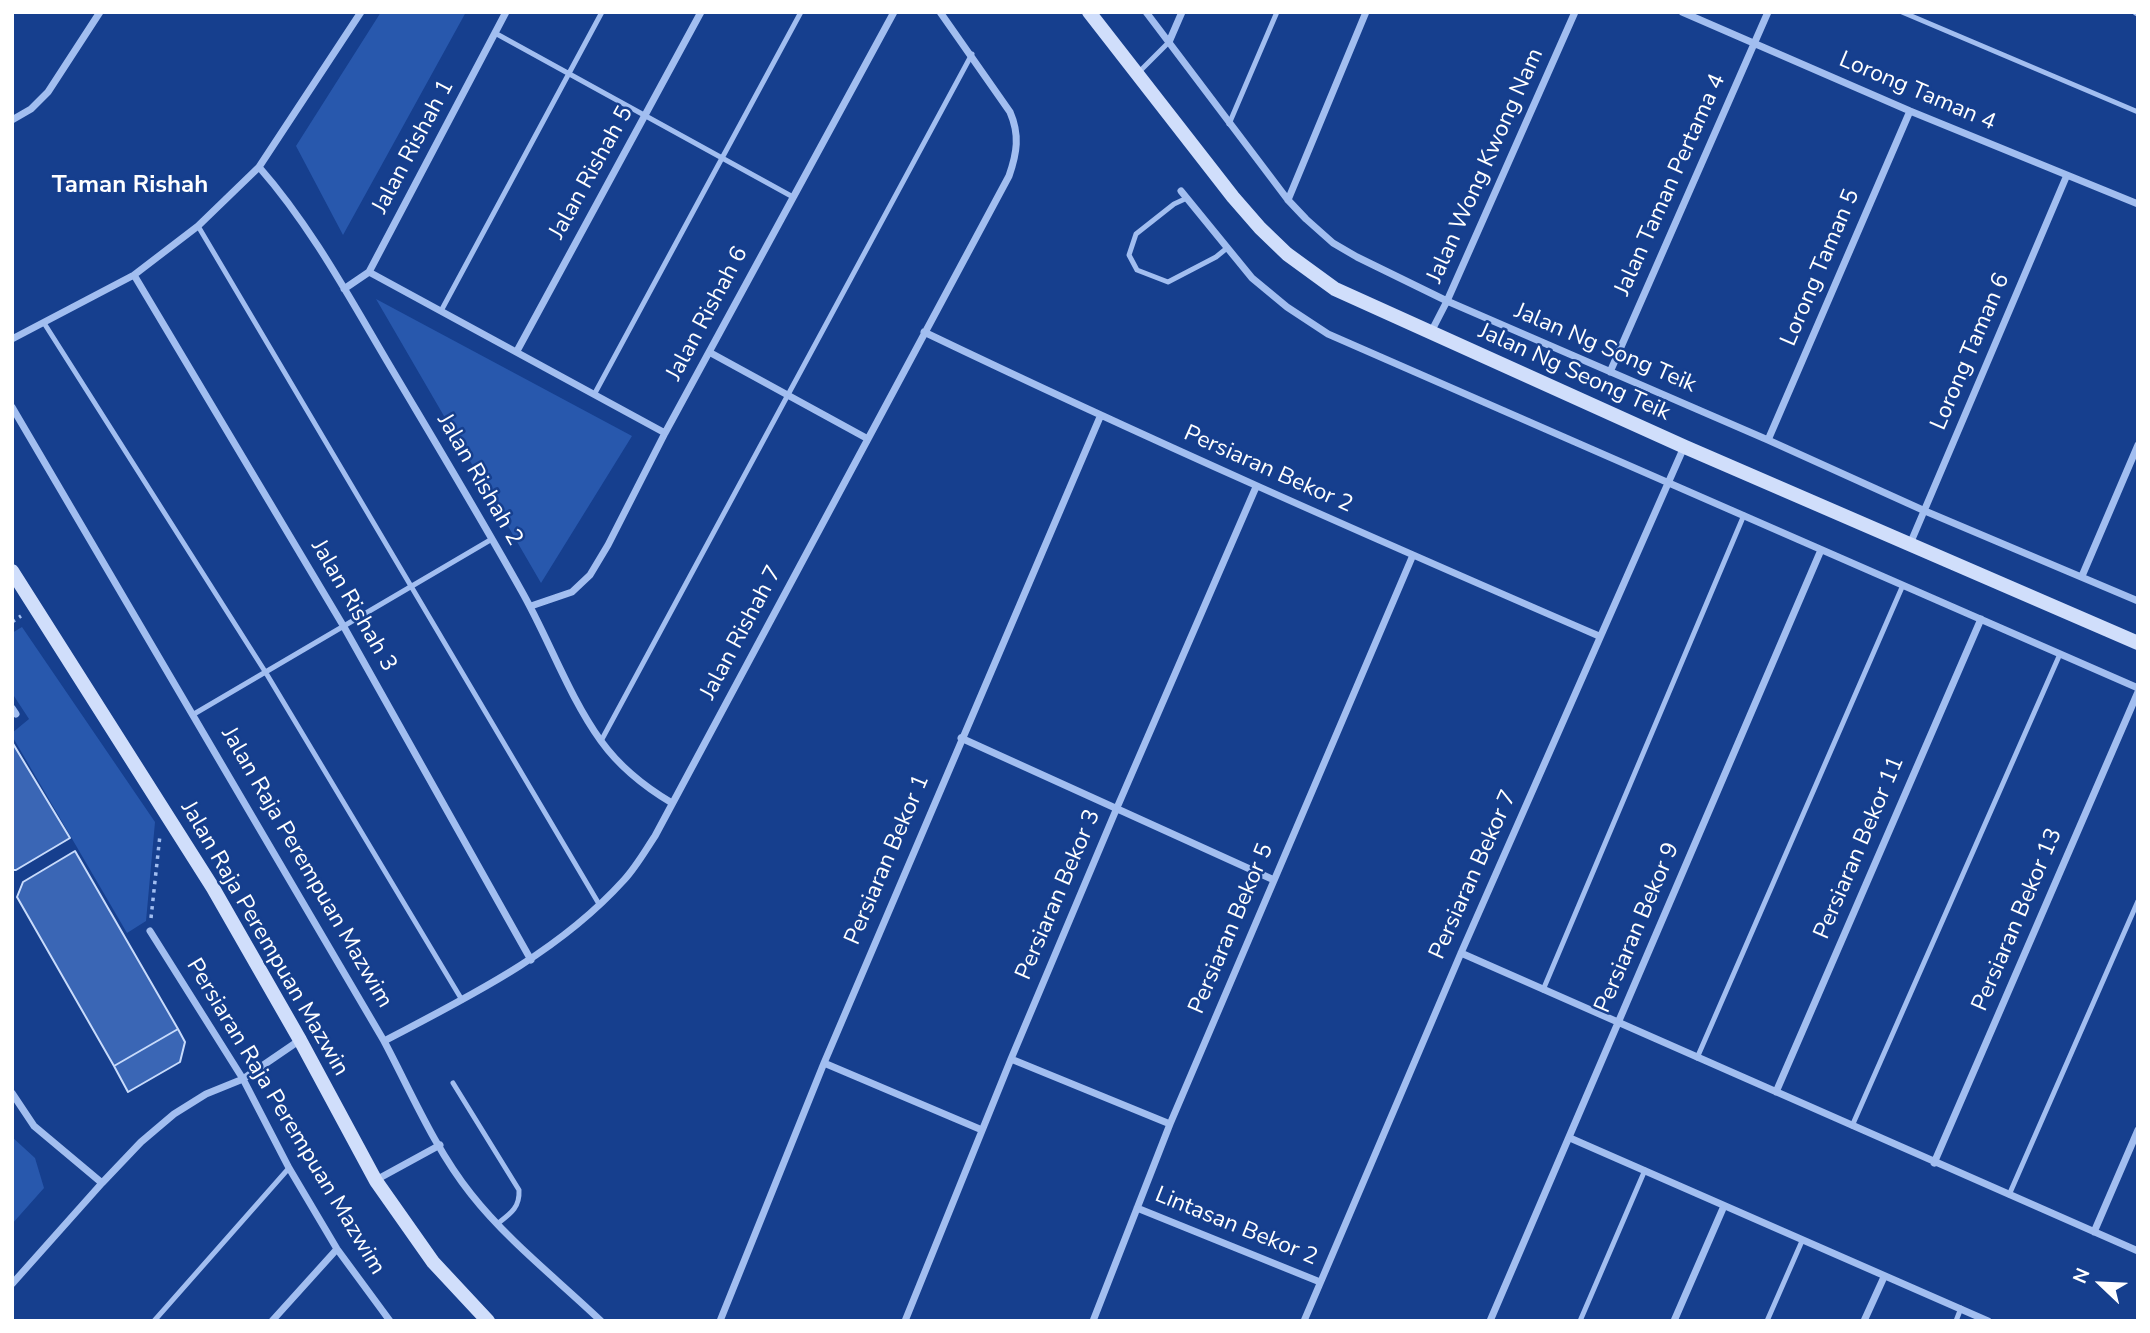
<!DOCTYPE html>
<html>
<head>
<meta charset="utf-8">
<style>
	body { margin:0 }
	#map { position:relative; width:2150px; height:1333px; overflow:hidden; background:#163f8e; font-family:"Nunito Sans",sans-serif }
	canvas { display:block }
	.frame { position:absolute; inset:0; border:14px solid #fff; pointer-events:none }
	.north { position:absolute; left:2066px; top:1249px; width:70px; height:70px; -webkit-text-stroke:5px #163f8e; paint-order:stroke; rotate:293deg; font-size:19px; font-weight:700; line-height:28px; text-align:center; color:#fff }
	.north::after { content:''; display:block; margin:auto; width:24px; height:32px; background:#fff; clip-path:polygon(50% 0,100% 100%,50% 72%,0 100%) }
</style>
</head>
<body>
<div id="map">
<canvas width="2150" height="1333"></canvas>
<div class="frame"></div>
<div class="north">N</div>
</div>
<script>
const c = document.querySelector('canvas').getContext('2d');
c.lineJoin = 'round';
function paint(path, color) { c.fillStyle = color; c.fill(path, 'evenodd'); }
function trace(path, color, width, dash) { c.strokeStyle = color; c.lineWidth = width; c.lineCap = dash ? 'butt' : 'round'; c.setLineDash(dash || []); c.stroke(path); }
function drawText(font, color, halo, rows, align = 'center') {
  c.font = font + ' "Nunito Sans",sans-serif'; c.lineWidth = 5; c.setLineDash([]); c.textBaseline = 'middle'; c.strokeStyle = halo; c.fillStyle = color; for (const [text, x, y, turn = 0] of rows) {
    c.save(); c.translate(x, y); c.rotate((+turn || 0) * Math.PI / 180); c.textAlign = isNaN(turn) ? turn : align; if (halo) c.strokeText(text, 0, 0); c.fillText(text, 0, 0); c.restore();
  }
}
paint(new Path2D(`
	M 381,12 L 466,12 L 343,235 L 296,146 Z
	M 376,299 L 632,436 L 541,583 Z
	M 22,627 L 155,822 L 146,921 L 127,933 L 12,736 L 12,733 L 29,719 L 12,693 L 12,633 Z
	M 12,1137 L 35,1158 L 44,1188 L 12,1224 Z`), '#2858ad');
const building = new Path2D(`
	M 12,742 L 70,838 L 16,870 L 12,870 Z
	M 75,851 L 178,1029 L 114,1066 L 17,897 L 23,882 Z
	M 178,1029 L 185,1042 L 180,1062 L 128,1092 L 114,1066 Z`);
paint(building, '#3a66b5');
trace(building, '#c8dbfb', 2);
trace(new Path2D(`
	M 12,622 L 21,616
	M 151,918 L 160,835`), '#a2bef0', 3.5, [3.5, 5]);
trace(new Path2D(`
	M 1902,12 L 2138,112
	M 495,33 L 793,197
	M 1139,72 L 1169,42
	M 1229,124 L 1277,12
	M 1187,198 L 1174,204 L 1136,234 L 1129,255 L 1137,270 L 1168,282 L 1216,257 L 1227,248
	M 198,226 L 599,904
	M 441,311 L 602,12
	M 44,323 L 266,673 L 462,1000
	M 595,393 L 801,12
	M 194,714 L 492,539
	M 601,741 L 972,54
	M 1543,990 L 1744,515
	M 1697,1058 L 1903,585
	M 453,1083 L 519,1190 C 520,1208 510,1214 497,1224
	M 1852,1126 L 2060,654
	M 2009,1195 L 2138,901
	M 154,1321 L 289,1168
	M 1580,1321 L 1645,1170
	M 1767,1321 L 1802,1241
	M 1956,1321 L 1961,1308`), '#a2bef0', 5);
trace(new Path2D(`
	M 1146,12 L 1288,200 L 1306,219 L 1333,243 L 1357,257 L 1447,301 L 1768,440 L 1925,511 L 2138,601
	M 1682,12 L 1910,111 L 2138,204
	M 2136,12 L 2138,13
	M 1169,42 L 1182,12
	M 12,120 L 31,109 L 48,92 L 100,12
	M 259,167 C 310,225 348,295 387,361 C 432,437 478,513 521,590 C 549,639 568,695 601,741 C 619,766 645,787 672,803
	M 1181,191 L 1252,278 L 1287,307 L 1328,334 L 2138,688
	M 1288,200 L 1366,12
	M 369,272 L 665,433
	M 134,275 L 344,627 L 531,960
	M 344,289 L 369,272 L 506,12
	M 924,332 C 1147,439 1373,538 1599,636
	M 1430,334 L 1447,301 L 1575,12
	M 12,339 L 134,275 L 198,226 L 259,167 L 361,12
	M 517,351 L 701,12
	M 709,352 L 868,439
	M 1610,372 L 1768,12
	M 12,407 L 384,1041 C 411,1092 435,1149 471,1194 C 508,1241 558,1280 601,1321
	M 1768,440 L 1910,111
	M 1910,544 L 2067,175
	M 2082,576 L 2138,445
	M 531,606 L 572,592 L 590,575 L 608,545 L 665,433 L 894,12
	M 12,708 L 16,714
	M 961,738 L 1274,880
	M 150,931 L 243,1079 L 289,1168 L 337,1249 L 390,1321
	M 1461,953 L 2138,1251
	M 384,1041 C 470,996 558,953 624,880 C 636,867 645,851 655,836 L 1009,176 C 1017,153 1020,135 1010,112 L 940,12
	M 1011,1059 L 1170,1124
	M 824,1063 L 982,1130
	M 1776,1092 L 1981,619
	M 12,1093 L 34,1126 L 102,1183
	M 1570,1138 L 1988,1321
	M 1934,1163 L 2138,692
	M 376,1180 L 440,1145
	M 1137,1208 L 1320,1282
	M 2094,1232 L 2138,1130
	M 12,1284 L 102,1183 L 141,1142 L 174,1114 L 206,1094 L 243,1079 L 300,1040
	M 272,1321 L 337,1249
	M 720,1321 L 824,1063 L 1100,417
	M 905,1321 L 1011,1059 L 1116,810 L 1256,487
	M 1093,1321 L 1170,1124 L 1413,555
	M 1304,1321 L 1461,953 L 1684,447
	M 1490,1321 L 1821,550
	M 1674,1321 L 1724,1206
	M 1864,1321 L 1884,1277`), '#a2bef0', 7);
trace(new Path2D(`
	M 1089,12 L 1233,197 L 1260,228 L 1287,254 L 1335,289 L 1685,447 L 2138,643
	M 12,571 L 213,888 L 300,1040 L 376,1181 L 433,1262 L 488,1321`), '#d0defb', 14);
drawText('23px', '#fff', '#163f8e', [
	["Lorong Taman 4",1917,92,23],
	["Jalan Rishah 1",414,147,-62],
	["Jalan Wong Kwong Nam",1486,166,-66],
	["Jalan Rishah 5",592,173,-61],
	["Jalan Taman Pertama 4",1671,185,-66],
	["Lorong Taman 5",1821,268,-67],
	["Jalan Rishah 6",708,314,-62],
	["Jalan Ng Song Teik",1605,349,23],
	["Lorong Taman 6",1971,352,-67],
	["Jalan Ng Seong Teik",1574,373,24],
	["Persiaran Bekor 2",1268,470,24],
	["Jalan Rishah 2",479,480,60],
	["Jalan Rishah 3",353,606,60],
	["Jalan Rishah 7",742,633,-62],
	["Persiaran Bekor 11",1860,848,-67],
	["Persiaran Bekor 1",888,860,-67],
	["Jalan Raja Perempuan Mazwim",306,868,60],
	["Persiaran Bekor 7",1474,875,-66],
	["Persiaran Bekor 3",1059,895,-67],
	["Persiaran Bekor 13",2018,920,-67],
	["Persiaran Bekor 9",1638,928,-67],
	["Persiaran Bekor 5",1232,929,-67],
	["Jalan Raja Perempuan Mazwin",264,939,60],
	["Persiaran Raja Perempuan Mazwim",285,1117,59],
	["Lintasan Bekor 2",1236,1227,22]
]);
drawText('bold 24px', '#fff', '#163f8e', [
	["Taman Rishah",130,186]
]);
</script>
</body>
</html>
